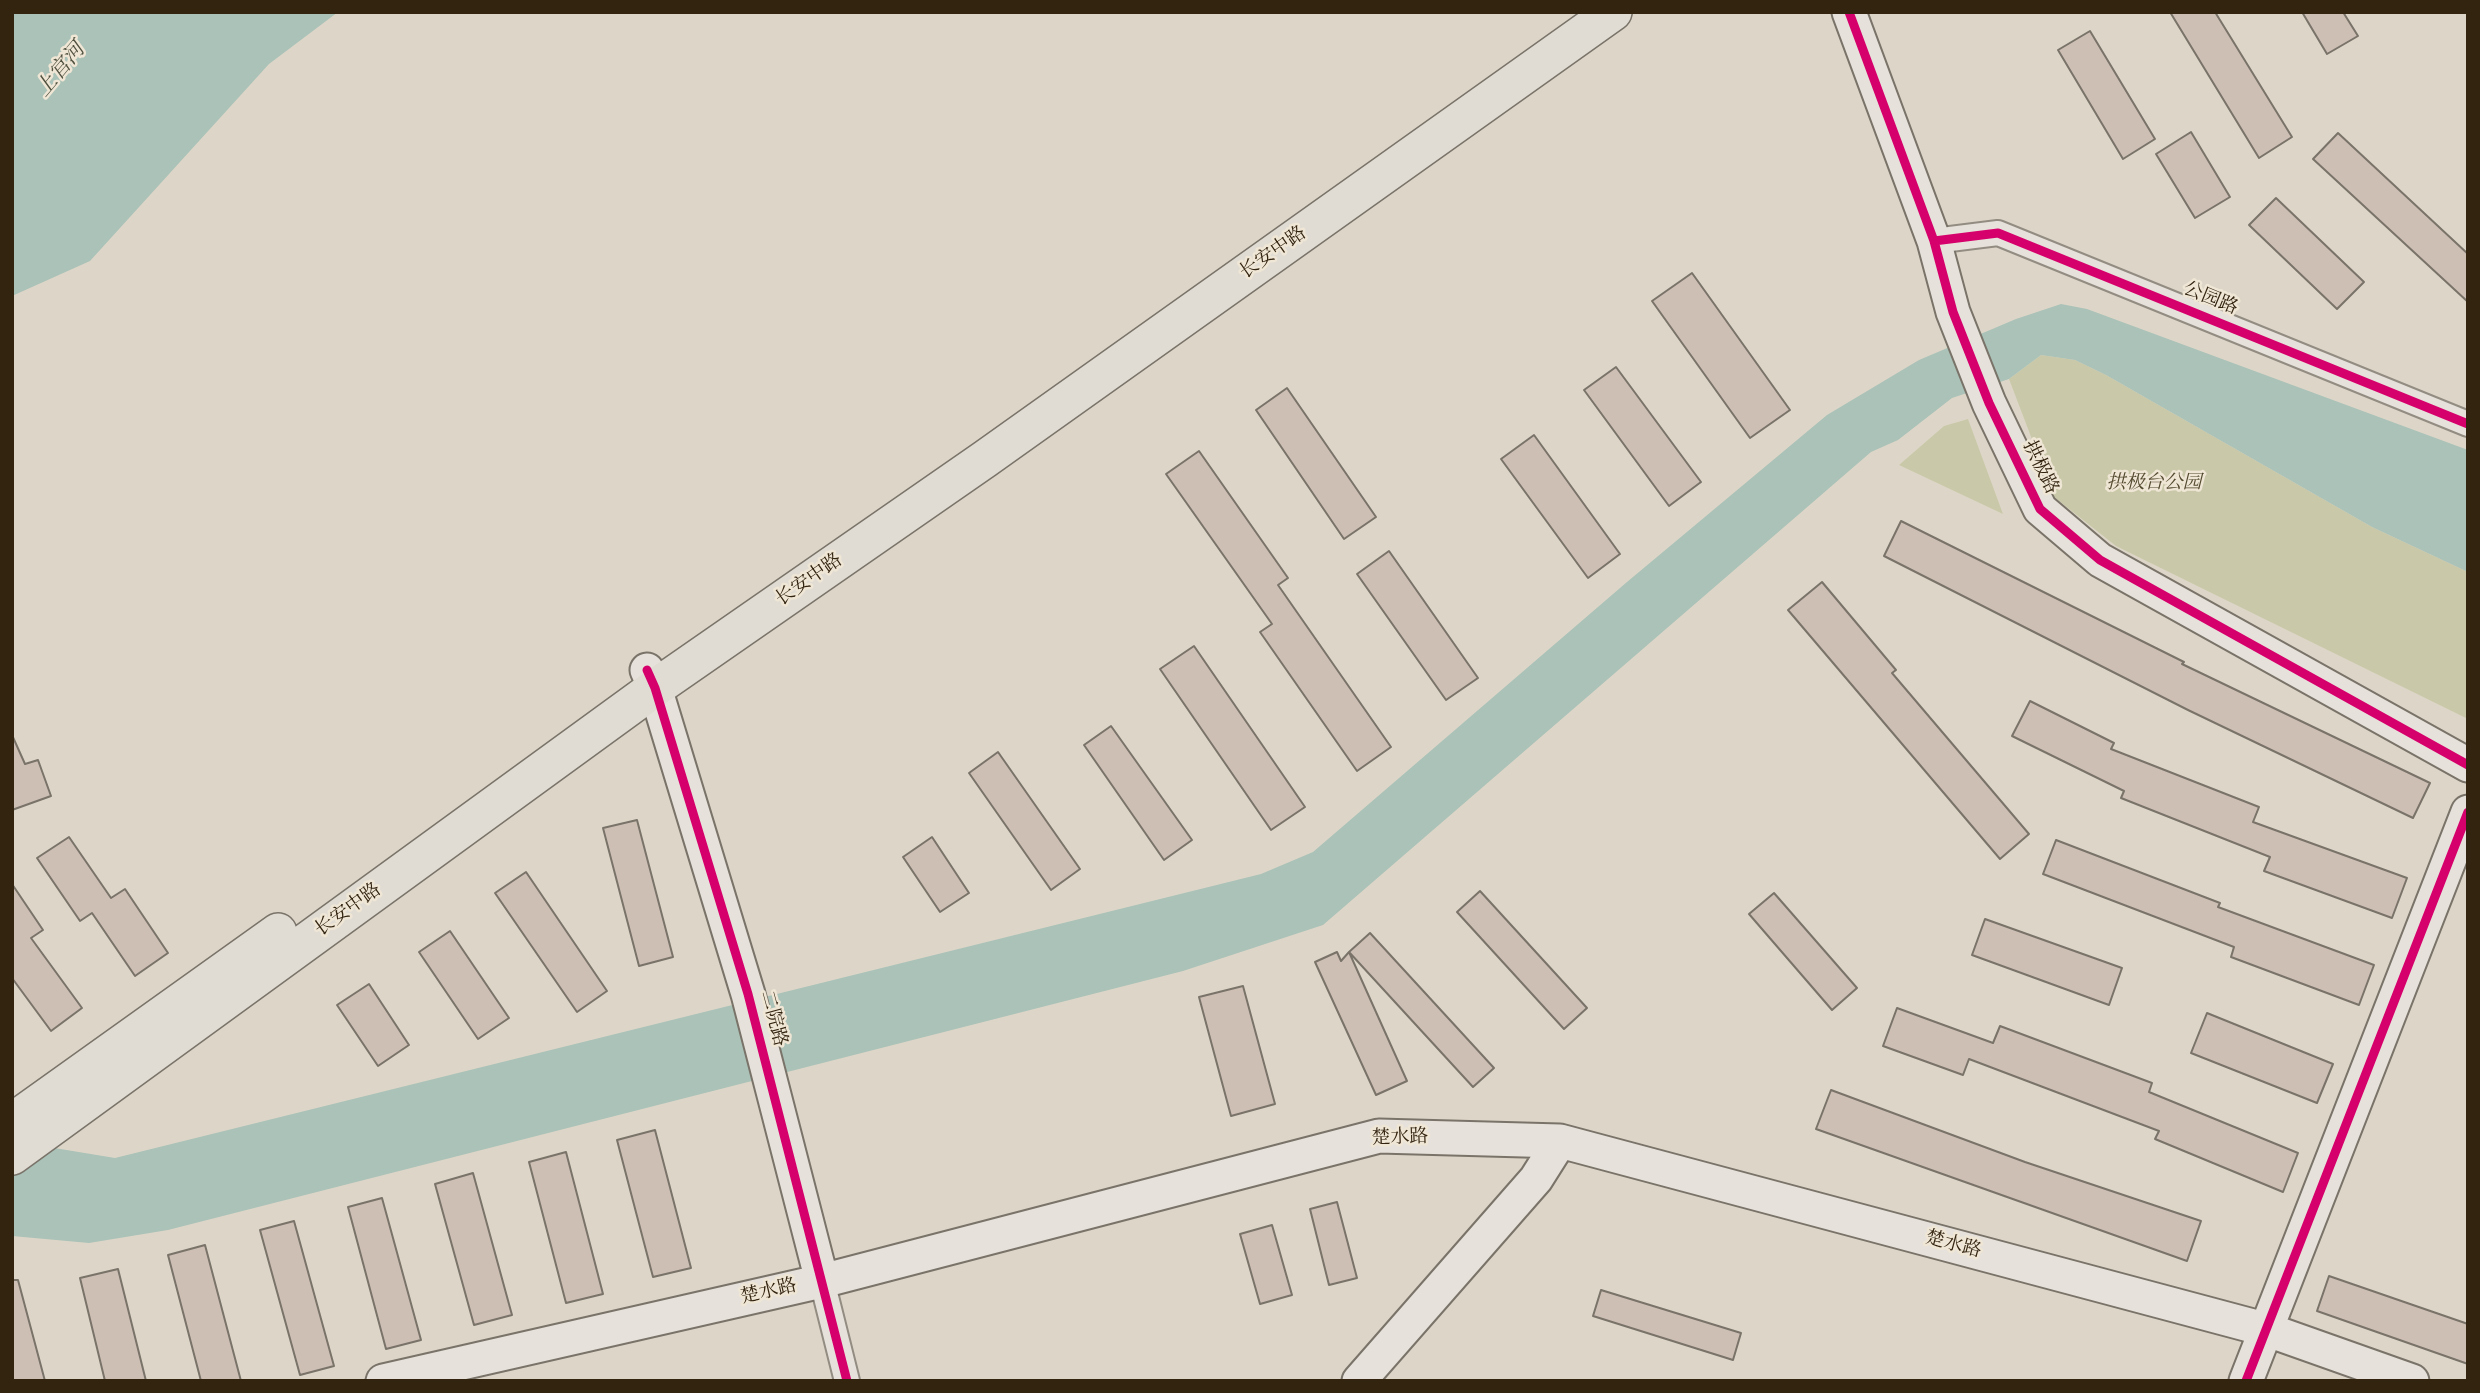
<!DOCTYPE html>
<html>
<head>
<meta charset="utf-8">
<style>
	body { margin:0 }
	#map { position:relative; width:2480px; height:1393px; overflow:hidden; background:#ddd6c8; font-family:Vollkorn,serif }
	canvas { display:block }
	.frame { position:absolute; inset:0; border:14px solid #332410; pointer-events:none }
</style>
</head>
<body>
<div id="map">
<canvas width="2480" height="1393"></canvas>
<div class="frame"></div>
</div>
<script>
const c = document.querySelector('canvas').getContext('2d');
c.lineJoin = 'round';
function paint(path, color) { c.fillStyle = color; c.fill(path, 'evenodd'); }
function trace(path, color, width, dash) { c.strokeStyle = color; c.lineWidth = width; c.lineCap = dash ? 'butt' : 'round'; c.setLineDash(dash || []); c.stroke(path); }
function drawText(font, color, halo, rows, align = 'center') {
  c.font = font + ' Vollkorn,"Noto Serif SC",serif'; c.lineWidth = 5; c.setLineDash([]); c.textBaseline = 'middle'; c.strokeStyle = halo; c.fillStyle = color; for (const [text, x, y, turn = 0] of rows) {
    c.save(); c.translate(x, y); c.rotate((+turn || 0) * Math.PI / 180); c.textAlign = isNaN(turn) ? turn : align; if (halo) c.strokeText(text, 0, 0); c.fillText(text, 0, 0); c.restore();
  }
}
paint(new Path2D(`
	M 2041,355 L 2075,360 L 2106,375 L 2372,527 L 2468,572 L 2468,719 L 2116,546 L 2054,497 L 2009,379 Z
	M 1968,419 L 2003,514 L 1899,465 L 1944,426 Z`), '#c9c9a9');
paint(new Path2D(`
	M 12,12 L 338,12 L 269,64 L 90,261 L 12,296 Z
	M 2061,304 L 2087,309 L 2468,450 L 2468,572 L 2372,527 L 2106,375 L 2075,360 L 2041,355 L 2009,379 L 1952,398 L 1898,440 L 1871,452 L 1323,925 L 1183,971 L 168,1230 L 89,1243 L 12,1236 L 12,1141 L 115,1158 L 1261,874 L 1313,852 L 1627,582 L 1827,415 L 1919,360 L 2016,319 Z`), '#abc2b8');
const building = new Path2D(`
	M 2170,12 L 2215,12 L 2292,137 L 2259,158 Z
	M 2302,12 L 2343,12 L 2358,36 L 2327,54 Z
	M 2090,31 L 2155,139 L 2123,159 L 2058,50 Z
	M 2191,132 L 2230,197 L 2195,218 L 2156,154 Z
	M 2338,133 L 2468,254 L 2468,302 L 2313,159 Z
	M 2276,198 L 2364,282 L 2337,309 L 2249,225 Z
	M 1692,273 L 1790,410 L 1750,438 L 1652,301 Z
	M 1616,367 L 1701,482 L 1669,506 L 1584,390 Z
	M 1287,388 L 1376,517 L 1344,539 L 1256,410 Z
	M 1534,435 L 1620,554 L 1588,578 L 1501,459 Z
	M 1199,451 L 1288,578 L 1278,585 L 1391,747 L 1357,771 L 1260,632 L 1272,624 L 1166,474 Z
	M 1901,521 L 2184,662 L 2182,664 L 2430,783 L 2413,818 L 2188,710 L 1884,556 Z
	M 1389,551 L 1478,678 L 1446,700 L 1357,574 Z
	M 1822,582 L 1896,670 L 1892,673 L 2029,834 L 2000,859 L 1788,610 Z
	M 1194,646 L 1305,807 L 1271,830 L 1160,669 Z
	M 2030,701 L 2114,743 L 2111,749 L 2259,807 L 2253,822 L 2407,878 L 2392,918 L 2264,871 L 2270,857 L 2121,798 L 2124,791 L 2012,736 Z
	M 1111,726 L 1192,840 L 1164,860 L 1084,745 Z
	M 12,735 L 25,764 L 38,760 L 51,796 L 12,810 Z
	M 998,752 L 1080,869 L 1051,890 L 969,773 Z
	M 637,820 L 673,957 L 639,966 L 603,828 Z
	M 69,837 L 111,898 L 125,889 L 168,953 L 135,976 L 92,913 L 80,921 L 37,858 Z
	M 932,837 L 969,893 L 940,912 L 903,857 Z
	M 2056,840 L 2220,903 L 2218,907 L 2374,965 L 2359,1005 L 2231,957 L 2234,947 L 2043,874 Z
	M 526,872 L 607,991 L 577,1012 L 495,893 Z
	M 12,884 L 43,930 L 31,938 L 82,1008 L 51,1031 L 12,978 Z
	M 1480,891 L 1587,1008 L 1564,1029 L 1457,912 Z
	M 1774,893 L 1857,988 L 1832,1010 L 1749,914 Z
	M 1985,919 L 2122,968 L 2109,1005 L 1972,955 Z
	M 450,931 L 509,1018 L 478,1039 L 419,952 Z
	M 1370,933 L 1494,1068 L 1473,1087 L 1349,952 Z
	M 1337,952 L 1341,961 L 1349,952 L 1407,1081 L 1376,1095 L 1315,962 Z
	M 369,984 L 409,1045 L 378,1066 L 337,1005 Z
	M 1243,986 L 1275,1104 L 1231,1116 L 1199,997 Z
	M 1897,1008 L 1993,1043 L 2000,1026 L 2152,1083 L 2149,1092 L 2298,1153 L 2283,1192 L 2155,1139 L 2159,1131 L 1969,1059 L 1963,1075 L 1883,1046 Z
	M 2207,1013 L 2333,1064 L 2317,1103 L 2191,1053 Z
	M 1831,1090 L 2025,1162 L 2201,1221 L 2187,1261 L 1816,1129 Z
	M 655,1130 L 691,1268 L 653,1277 L 617,1140 Z
	M 566,1152 L 603,1294 L 566,1303 L 529,1162 Z
	M 473,1173 L 512,1315 L 474,1325 L 435,1184 Z
	M 382,1198 L 421,1340 L 386,1349 L 348,1207 Z
	M 1337,1202 L 1357,1278 L 1329,1285 L 1310,1209 Z
	M 294,1221 L 334,1366 L 300,1375 L 260,1230 Z
	M 1272,1225 L 1292,1295 L 1260,1304 L 1240,1234 Z
	M 205,1245 L 241,1381 L 201,1381 L 168,1255 Z
	M 118,1269 L 146,1381 L 105,1381 L 80,1278 Z
	M 2329,1276 L 2468,1324 L 2468,1364 L 2317,1311 Z
	M 12,1280 L 18,1280 L 45,1381 L 12,1381 Z
	M 1601,1290 L 1741,1333 L 1733,1360 L 1593,1316 Z`);
paint(building, '#cebfb4');
trace(building, '#797369', 2);
const street = new Path2D(`
	M 1934,241 L 1998,233 L 2468,424
	M 822,1281 L 847,1381`);
const secondary = new Path2D(`
	M 1849,12 L 1934,241 L 1953,312 L 1989,403 L 2040,509 L 2100,560 L 2468,765
	M 647,670 L 655,688 L 748,994 L 822,1281
	M 383,1381 L 822,1281 L 1379,1136 L 1560,1141 L 2268,1330 L 2412,1381
	M 1359,1381 L 1536,1179 L 1560,1141
	M 2246,1381 L 2468,812`);
const primary = new Path2D(`
	M 12,1122 L 278,932
	M 12,1156 L 655,688 L 985,459 L 1613,12`);
trace(street, '#928c82', 28);
trace(secondary, '#797369', 37);
trace(primary, '#797369', 40);
trace(street, '#e6e1da', 24);
trace(secondary, '#e6e1da', 33);
trace(primary, '#e0dcd4', 37);
trace(new Path2D(`
	M 1849,12 L 1934,241 L 1953,312 L 1989,403 L 2040,509 L 2100,560 L 2468,765
	M 1934,241 L 1998,233 L 2468,424
	M 647,670 L 655,688 L 748,994 L 847,1381
	M 2246,1381 L 2468,812`), '#d6006c', 9);
drawText('19px', '#332410', '#efe6d5', [
	["长安中路",1274,254,-35],
	["公园路",2210,300,22],
	["拱极路",2039,468,64],
	["长安中路",810,581,-35],
	["长安中路",349,911,-36],
	["二院路",772,1019,75],
	["楚水路",1400,1139,-2],
	["楚水路",1953,1246,15],
	["楚水路",769,1293,-13]
]);
drawText('italic 19px', '#544a30', '#efe6d5', [
	["拱极台公园",2154,485]
]);
drawText('italic 21px', '#515140', '#efe6d5', [
	["上官河",62,71,-50]
]);
</script>
</body>
</html>
